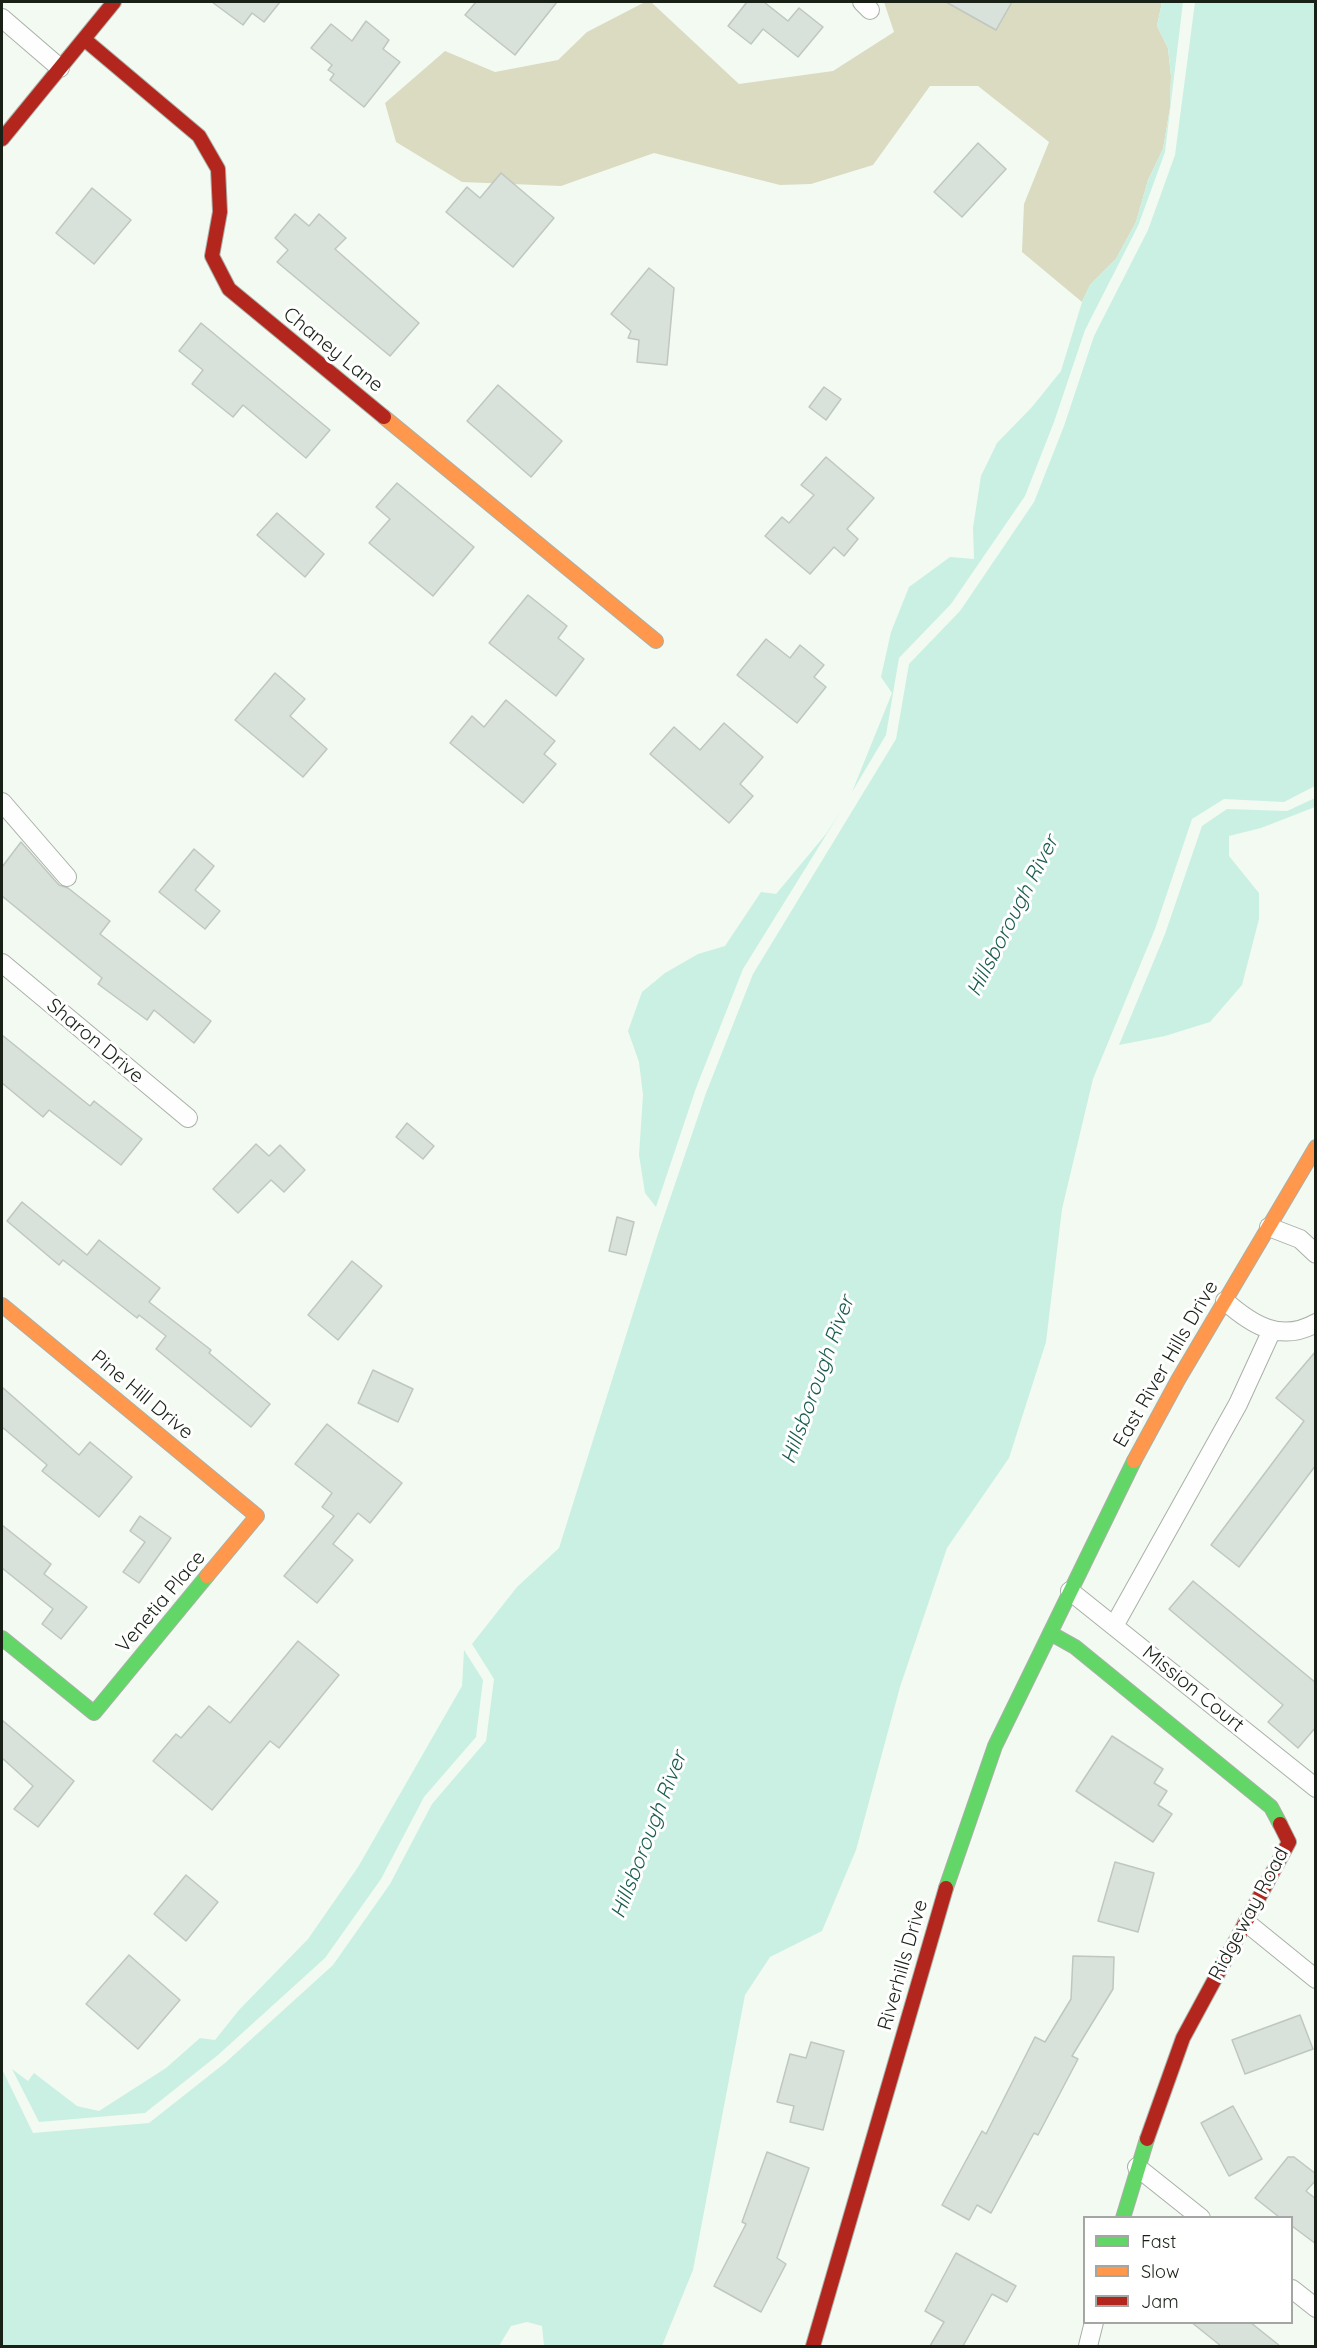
<!DOCTYPE html>
<html>
<head>
<meta charset="utf-8">
<style>
	body { margin:0 }
	#map { position:relative; width:1317px; height:2348px; overflow:hidden; background:#f3faf2; font-family:Quicksand,sans-serif }
	canvas { display:block }
	.frame { position:absolute; inset:0; border:3px solid #192117; pointer-events:none }
	.legend { position:absolute; left:1083px; top:2216px; width:210px; height:108px; box-sizing:border-box; background:#fff; border:2px solid #a3a6a2; margin:0; padding:8px 10px; list-style:none; font-size:18px; color:#192117 }
	.legend li { display:flex; align-items:center; gap:12px; height:30px }
	.legend b { width:30px; border:2px solid #a3a6a2 }
</style>
</head>
<body>
<div id="map">
<canvas width="1317" height="2348"></canvas>
<div class="frame"></div>
<ul class="legend">
<li><b style="height:8px;background:#63d668"></b>Fast</li>
<li><b style="height:8px;background:#ff974d"></b>Slow</li>
<li><b style="height:8px;background:#b3261e"></b>Jam</li>
</ul>
</div>
<script>
const c = document.querySelector('canvas').getContext('2d');
c.lineJoin = 'round';
function paint(path, color) { c.fillStyle = color; c.fill(path, 'evenodd'); }
function trace(path, color, width, dash) { c.strokeStyle = color; c.lineWidth = width; c.lineCap = dash ? 'butt' : 'round'; c.setLineDash(dash || []); c.stroke(path); }
function drawText(font, color, halo, rows, align = 'center') {
  c.font = font + ' Quicksand,sans-serif'; c.lineWidth = 6; c.setLineDash([]); c.textBaseline = 'middle'; c.strokeStyle = halo; c.fillStyle = color; for (const [text, x, y, turn = 0] of rows) {
    c.save(); c.translate(x, y); c.rotate((+turn || 0) * Math.PI / 180); c.textAlign = isNaN(turn) ? turn : align; if (halo) c.strokeText(text, 0, 0); c.fillText(text, 0, 0); c.restore();
  }
}
paint(new Path2D(`
	M 645,2 L 651,2 L 739,84 L 833,71 L 894,32 L 884,2 L 1162,2 L 1157,26 L 1168,48 L 1171,76 L 1170,108 L 1163,149 L 1148,180 L 1136,222 L 1116,259 L 1090,285 L 1082,302 L 1022,252 L 1024,204 L 1049,142 L 978,86 L 930,86 L 873,165 L 811,184 L 780,185 L 654,153 L 561,186 L 462,182 L 396,142 L 385,103 L 445,51 L 495,72 L 558,60 L 587,32 Z`), '#dadbc0');
paint(new Path2D(`
	M 1162,2 L 1183,2 L 1165,152 L 1138,226 L 1085,330 L 1054,422 L 1025,496 L 951,604 L 899,658 L 886,735 L 852,792 L 892,693 L 881,677 L 891,632 L 909,587 L 950,557 L 974,559 L 973,528 L 981,476 L 997,443 L 1032,407 L 1061,371 L 1082,302 L 1090,285 L 1116,259 L 1136,222 L 1148,180 L 1163,149 L 1170,108 L 1171,76 L 1168,48 L 1157,26 Z
	M 1195,2 L 1315,2 L 1315,786 L 1284,802 L 1224,799 L 1192,819 L 1155,929 L 1093,1079 L 1062,1209 L 1046,1342 L 1009,1458 L 947,1548 L 900,1687 L 856,1850 L 822,1931 L 770,1957 L 745,1995 L 693,2270 L 662,2346 L 544,2346 L 542,2326 L 527,2322 L 511,2326 L 499,2346 L 2,2346 L 2,2069 L 33,2133 L 149,2123 L 225,2063 L 333,1965 L 390,1884 L 432,1804 L 486,1741 L 494,1679 L 472,1644 L 517,1587 L 559,1548 L 658,1234 L 706,1093 L 753,974 L 896,739 L 909,664 L 960,611 L 1034,502 L 1064,426 L 1094,336 L 1148,230 L 1175,155 Z
	M 1315,798 L 1315,807 L 1261,828 L 1229,836 L 1229,856 L 1259,893 L 1259,919 L 1242,985 L 1210,1022 L 1165,1036 L 1119,1045 L 1165,934 L 1202,826 L 1227,809 L 1287,811 Z
	M 841,811 L 743,969 L 696,1088 L 656,1207 L 645,1193 L 639,1155 L 643,1095 L 639,1062 L 628,1031 L 642,992 L 665,973 L 698,954 L 725,946 L 761,892 L 776,894 L 826,834 Z
	M 464,1650 L 483,1680 L 476,1737 L 424,1797 L 381,1879 L 325,1958 L 218,2055 L 145,2113 L 39,2122 L 12,2069 L 28,2081 L 34,2073 L 77,2106 L 99,2111 L 166,2068 L 200,2038 L 215,2040 L 239,2010 L 308,1939 L 358,1867 L 462,1686 Z`), '#caf0e4');
const building = new Path2D(`
	M 212,2 L 280,2 L 264,22 L 252,13 L 243,25 Z
	M 476,2 L 557,2 L 515,55 L 465,15 Z
	M 747,2 L 764,2 L 788,21 L 799,8 L 823,27 L 798,57 L 763,29 L 751,44 L 728,26 Z
	M 946,2 L 1012,2 L 996,30 Z
	M 366,21 L 389,40 L 383,49 L 400,62 L 364,107 L 330,80 L 334,74 L 328,70 L 332,65 L 311,48 L 331,24 L 352,41 Z
	M 978,143 L 1006,169 L 962,217 L 934,192 Z
	M 501,173 L 554,218 L 513,267 L 446,212 L 467,187 L 480,198 Z
	M 92,188 L 131,220 L 94,264 L 56,233 Z
	M 295,214 L 309,226 L 319,214 L 346,238 L 335,249 L 419,323 L 390,356 L 277,262 L 288,250 L 275,238 Z
	M 649,268 L 674,288 L 667,365 L 637,362 L 639,340 L 628,338 L 631,331 L 611,314 Z
	M 201,323 L 330,430 L 306,458 L 243,405 L 233,417 L 192,384 L 203,370 L 179,351 Z
	M 498,385 L 562,441 L 531,477 L 467,421 Z
	M 824,387 L 841,399 L 826,420 L 809,407 Z
	M 826,457 L 874,498 L 847,529 L 858,539 L 844,556 L 834,547 L 810,574 L 765,536 L 782,517 L 789,523 L 814,495 L 801,485 Z
	M 397,483 L 474,547 L 433,596 L 369,543 L 390,519 L 376,507 Z
	M 277,513 L 324,554 L 305,577 L 257,535 Z
	M 528,595 L 567,626 L 558,638 L 584,659 L 556,696 L 489,643 Z
	M 766,639 L 790,658 L 800,645 L 824,665 L 814,677 L 826,687 L 797,723 L 737,675 Z
	M 275,673 L 305,699 L 290,716 L 327,749 L 303,777 L 235,720 Z
	M 506,700 L 555,741 L 544,754 L 556,764 L 523,803 L 450,743 L 472,716 L 484,727 Z
	M 724,723 L 763,757 L 740,784 L 753,796 L 729,823 L 650,754 L 674,727 L 700,750 Z
	M 21,842 L 59,885 L 68,888 L 110,921 L 100,934 L 211,1021 L 194,1043 L 154,1010 L 147,1020 L 98,984 L 102,978 L 2,896 L 2,867 Z
	M 194,849 L 214,866 L 195,890 L 220,911 L 205,929 L 159,892 Z
	M 2,1035 L 90,1106 L 94,1101 L 142,1139 L 121,1165 L 49,1110 L 43,1117 L 2,1083 Z
	M 407,1123 L 434,1146 L 423,1159 L 396,1137 Z
	M 256,1144 L 269,1156 L 280,1145 L 305,1170 L 284,1192 L 271,1180 L 238,1213 L 213,1189 Z
	M 22,1202 L 87,1255 L 99,1240 L 160,1288 L 149,1302 L 211,1350 L 209,1353 L 270,1404 L 251,1427 L 156,1349 L 166,1336 L 139,1315 L 137,1318 L 63,1260 L 59,1265 L 7,1221 Z
	M 617,1217 L 634,1222 L 626,1255 L 609,1251 Z
	M 352,1261 L 382,1286 L 338,1340 L 308,1315 Z
	M 1316,1351 L 1316,1465 L 1239,1567 L 1211,1545 L 1304,1421 L 1276,1398 Z
	M 373,1370 L 413,1389 L 398,1422 L 358,1403 Z
	M 2,1387 L 79,1455 L 90,1442 L 132,1477 L 99,1517 L 42,1471 L 47,1465 L 2,1427 Z
	M 327,1424 L 402,1483 L 370,1523 L 358,1513 L 333,1544 L 353,1560 L 317,1603 L 284,1576 L 334,1516 L 322,1507 L 332,1493 L 295,1464 Z
	M 140,1516 L 171,1538 L 139,1583 L 123,1572 L 145,1542 L 130,1531 Z
	M 2,1525 L 51,1564 L 44,1574 L 87,1607 L 61,1639 L 42,1624 L 53,1609 L 2,1568 Z
	M 1193,1581 L 1316,1683 L 1316,1727 L 1298,1748 L 1268,1722 L 1283,1705 L 1169,1609 Z
	M 298,1641 L 339,1675 L 279,1748 L 270,1741 L 212,1810 L 153,1761 L 176,1734 L 181,1738 L 209,1706 L 230,1723 Z
	M 2,1720 L 74,1781 L 38,1827 L 14,1809 L 33,1786 L 2,1758 Z
	M 1112,1736 L 1163,1769 L 1154,1783 L 1167,1791 L 1158,1805 L 1172,1814 L 1153,1842 L 1076,1791 Z
	M 1115,1862 L 1154,1873 L 1138,1932 L 1098,1921 Z
	M 186,1875 L 218,1902 L 186,1941 L 154,1914 Z
	M 129,1955 L 180,2000 L 138,2049 L 86,2004 Z
	M 1073,1956 L 1114,1957 L 1113,1989 L 1072,2056 L 1078,2059 L 1038,2135 L 1034,2133 L 991,2213 L 977,2205 L 969,2220 L 942,2205 L 982,2131 L 986,2134 L 1035,2037 L 1045,2042 L 1071,1999 Z
	M 1300,2015 L 1313,2049 L 1245,2074 L 1232,2040 Z
	M 811,2042 L 844,2051 L 823,2130 L 790,2122 L 794,2106 L 777,2102 L 790,2054 L 806,2058 Z
	M 1233,2106 L 1262,2159 L 1229,2176 L 1201,2123 Z
	M 767,2152 L 809,2168 L 777,2258 L 786,2264 L 761,2312 L 714,2286 L 746,2224 L 742,2222 Z
	M 1288,2157 L 1294,2157 L 1316,2174 L 1316,2180 L 1306,2191 L 1316,2199 L 1316,2244 L 1292,2226 L 1292,2217 L 1279,2217 L 1255,2198 Z
	M 956,2253 L 1016,2286 L 1007,2302 L 992,2294 L 963,2346 L 930,2346 L 944,2322 L 925,2311 Z
	M 1191,2322 L 1250,2322 L 1280,2346 L 1221,2346 Z`);
paint(building, '#d8e1da');
trace(building, '#bfc7c0', 1.5);
const street = new Path2D(`
	M 862,2 L 870,10
	M 2,18 L 60,68
	M 2,802 L 67,877
	M 2,963 L 188,1118
	M 1269,1227 L 1300,1239 L 1316,1254
	M 1225,1301 C 1252,1325 1281,1343 1316,1323
	M 1070,1591 L 1316,1788
	M 1114,1626 L 1238,1404 L 1272,1330
	M 1247,1923 L 1316,1979
	M 1137,2167 L 1201,2218
	M 1292,2289 L 1316,2308
	M 1088,2346 L 1094,2322`);
const fast = new Path2D(`
	M 1050,1633 L 1075,1647 L 1271,1807 L 1280,1824
	M 2,1638 L 94,1713 L 207,1576
	M 946,1888 L 995,1746 L 1134,1461
	M 1123,2218 L 1147,2139`);
const slow = new Path2D(`
	M 384,417 L 656,641
	M 2,1305 L 257,1516 L 207,1576
	M 1134,1461 L 1178,1380 L 1316,1147`);
const jam = new Path2D(`
	M 84,39 L 199,136 L 218,169 L 220,212 L 212,256 L 229,289 L 384,417
	M 2,139 L 114,2
	M 1147,2139 L 1183,2038 L 1289,1842 L 1280,1824
	M 813,2346 L 946,1888`);
trace(street, '#a9b0a8', 20);
trace(fast, '#a9b0a8', 16);
trace(slow, '#a9b0a8', 16);
trace(jam, '#a9b0a8', 16);
trace(street, '#fdfefd', 18);
trace(fast, '#63d668', 14);
trace(slow, '#ff974d', 14);
trace(jam, '#b3261e', 14);
drawText('20px', '#192117', '#fff', [
	["Chaney Lane",333,350,39],
	["Sharon Drive",95,1041,40],
	["East River Hills Drive",1166,1364,-60],
	["Pine Hill Drive",142,1395,40],
	["Venetia Place",161,1602,-50],
	["Mission Court",1193,1689,39],
	["Ridgeway Road",1249,1914,-62],
	["Riverhills Drive",903,1965,-74]
]);
drawText('italic 21px', '#1a5c4f', '#fff', [
	["Hillsborough River",1013,916,-63],
	["Hillsborough River",818,1380,-70],
	["Hillsborough River",649,1835,-69]
]);
</script>
</body>
</html>
